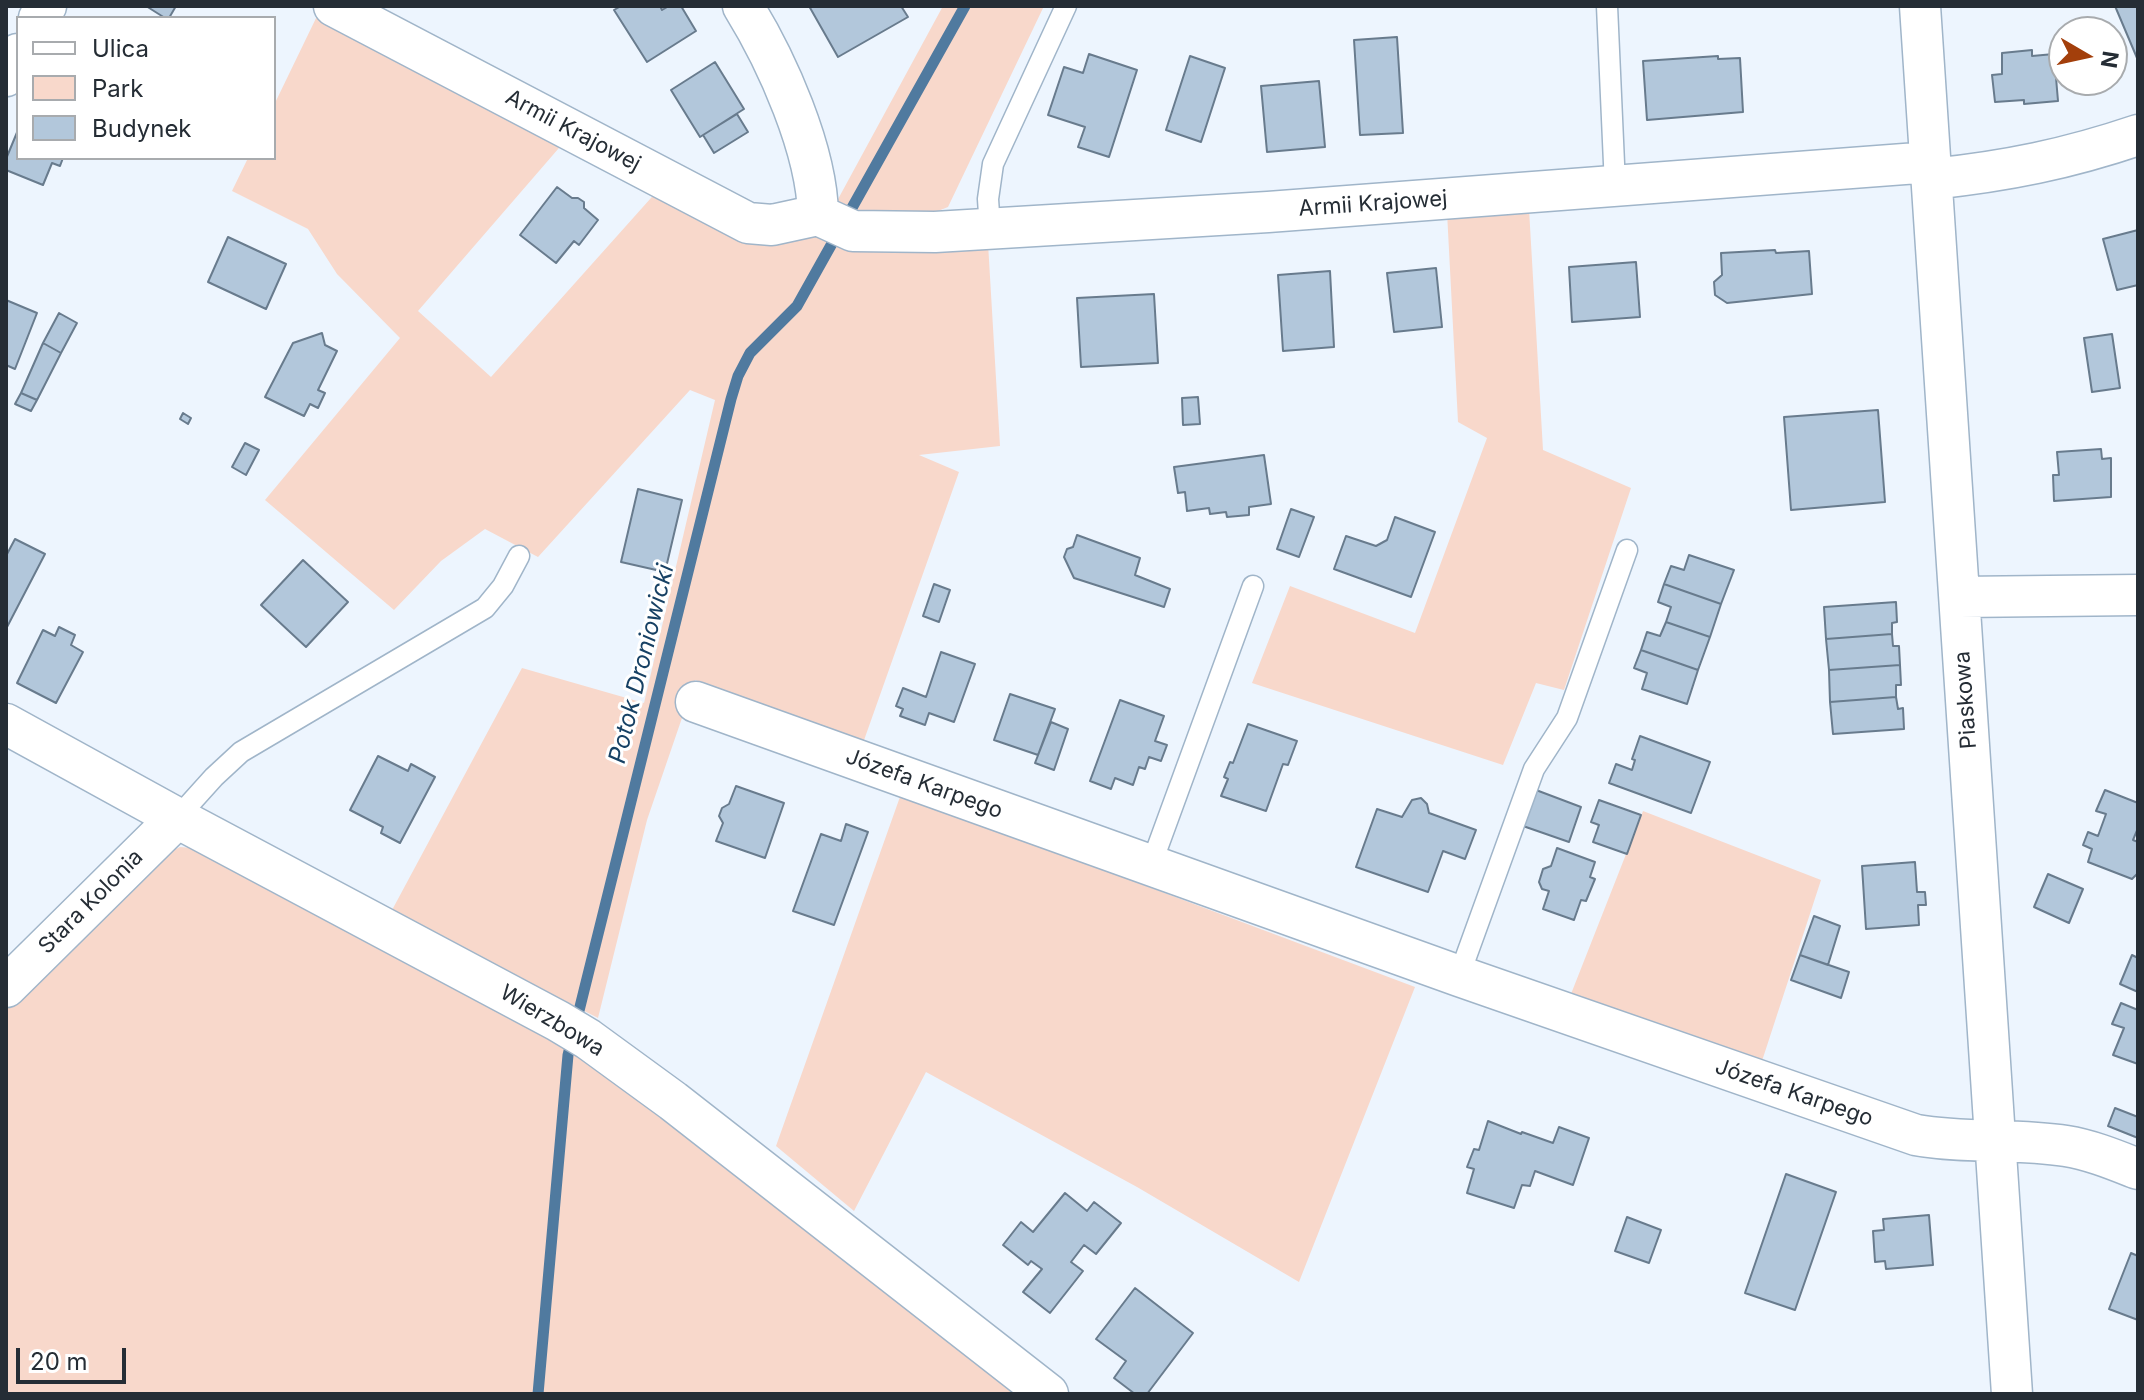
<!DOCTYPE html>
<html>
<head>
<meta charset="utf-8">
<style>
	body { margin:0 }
	#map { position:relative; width:2144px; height:1400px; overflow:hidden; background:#edf5fe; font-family:Inter,sans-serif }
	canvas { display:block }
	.frame { position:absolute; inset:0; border:8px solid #252d35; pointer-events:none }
	.legend { position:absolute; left:16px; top:16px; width:260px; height:144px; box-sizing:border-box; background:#fff; border:2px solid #a8abae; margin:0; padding:10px 14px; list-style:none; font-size:24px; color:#252d35 }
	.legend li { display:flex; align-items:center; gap:16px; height:40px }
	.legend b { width:40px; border:2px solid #a8abae }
	.north { position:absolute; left:2048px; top:16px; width:80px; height:80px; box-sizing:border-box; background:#fff; border:2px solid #a8abae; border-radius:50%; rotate:99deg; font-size:22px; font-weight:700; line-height:32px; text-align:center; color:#252d35 }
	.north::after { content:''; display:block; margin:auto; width:28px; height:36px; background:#a33f0b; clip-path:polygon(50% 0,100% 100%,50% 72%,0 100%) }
	.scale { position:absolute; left:16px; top:1348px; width:110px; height:36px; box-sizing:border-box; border:4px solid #252d35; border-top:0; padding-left:10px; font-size:24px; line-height:28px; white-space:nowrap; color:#252d35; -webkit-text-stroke:6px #fff; paint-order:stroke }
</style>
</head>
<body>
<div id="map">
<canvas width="2144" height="1400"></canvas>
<div class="frame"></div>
<ul class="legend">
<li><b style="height:10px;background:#fff"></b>Ulica</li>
<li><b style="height:22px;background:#f8d8cb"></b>Park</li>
<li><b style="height:22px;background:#b2c7db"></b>Budynek</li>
</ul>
<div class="north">N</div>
<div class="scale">20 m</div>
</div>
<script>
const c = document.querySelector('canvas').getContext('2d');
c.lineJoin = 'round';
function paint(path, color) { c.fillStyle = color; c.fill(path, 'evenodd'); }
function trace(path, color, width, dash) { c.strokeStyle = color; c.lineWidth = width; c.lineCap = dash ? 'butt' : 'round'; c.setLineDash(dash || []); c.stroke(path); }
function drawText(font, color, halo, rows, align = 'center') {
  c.font = font + ' Inter,sans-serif'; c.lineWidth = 6; c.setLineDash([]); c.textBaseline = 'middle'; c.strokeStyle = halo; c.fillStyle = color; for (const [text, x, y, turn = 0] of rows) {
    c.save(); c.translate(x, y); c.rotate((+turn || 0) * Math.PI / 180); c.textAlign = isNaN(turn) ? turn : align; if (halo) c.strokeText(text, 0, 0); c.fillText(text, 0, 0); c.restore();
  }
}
paint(new Path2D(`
	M 943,6 L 1044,6 L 948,207 L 918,219 L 867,218 L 837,201 Z
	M 319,12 L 565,141 L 418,311 L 491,377 L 659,189 L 827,233 L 988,243 L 1000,446 L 919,455 L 959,472 L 863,743 L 695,680 L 647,820 L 598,1018 L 391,912 L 522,668 L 644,703 L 715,400 L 690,390 L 538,557 L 485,529 L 441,561 L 394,610 L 265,500 L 400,338 L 337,274 L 308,229 L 232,191 L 248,158 L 274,158 L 274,105 Z
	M 1529,209 L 1543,450 L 1631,488 L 1564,690 L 1536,683 L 1503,765 L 1252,683 L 1290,586 L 1415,633 L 1487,438 L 1458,422 L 1447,212 Z
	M 901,794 L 1415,987 L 1299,1282 L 1137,1187 L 926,1072 L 854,1211 L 776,1146 Z
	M 1643,811 L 1821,880 L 1761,1064 L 1571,994 Z
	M 180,847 L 205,849 L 538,1023 L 1030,1394 L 6,1394 L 6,1001 L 138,867 Z`), '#f8d8cb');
trace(new Path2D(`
	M 538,1394 L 568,1055 L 731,399 L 738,376 L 750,353 L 797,306 L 965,6`), '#507a9f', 11);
const building = new Path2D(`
	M 146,6 L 176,6 L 169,18 L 165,18 Z
	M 621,6 L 660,6 L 662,10 L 669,6 L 681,6 L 696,31 L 647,62 L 614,10 Z
	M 809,6 L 901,6 L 908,17 L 838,57 Z
	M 2115,6 L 2138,6 L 2138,57 L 2137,58 Z
	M 1397,37 L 1403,133 L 1360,135 L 1354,40 Z
	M 2032,50 L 2032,56 L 2054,54 L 2058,101 L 2024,104 L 2024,100 L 1995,102 L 1992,75 L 2002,74 L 2002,53 Z
	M 1089,54 L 1137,70 L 1109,157 L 1078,147 L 1085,127 L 1048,115 L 1064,67 L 1083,73 Z
	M 1190,56 L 1225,68 L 1201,142 L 1166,130 Z
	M 1718,56 L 1718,59 L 1740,58 L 1743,112 L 1647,120 L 1643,61 Z
	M 715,62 L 744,109 L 700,137 L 671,90 Z
	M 1319,81 L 1325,147 L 1267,152 L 1261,86 Z
	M 737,114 L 748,132 L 714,153 L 703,135 Z
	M 18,130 L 18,158 L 63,158 L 60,166 L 52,163 L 43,185 L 6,170 L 6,159 Z
	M 557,187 L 572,198 L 578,198 L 584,202 L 584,208 L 598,220 L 579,245 L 574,241 L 556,263 L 520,235 Z
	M 2138,230 L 2138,285 L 2117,290 L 2103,239 Z
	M 228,237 L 286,264 L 266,309 L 208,282 Z
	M 1775,250 L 1776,253 L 1809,251 L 1812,294 L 1727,303 L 1715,295 L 1714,282 L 1722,275 L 1721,253 Z
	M 1636,262 L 1640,317 L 1572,322 L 1569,267 Z
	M 1436,268 L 1442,327 L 1394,332 L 1387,273 Z
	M 1330,271 L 1334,347 L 1283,351 L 1278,275 Z
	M 1154,294 L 1158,363 L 1081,367 L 1077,298 Z
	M 6,300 L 37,313 L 15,369 L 6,365 Z
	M 59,313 L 77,323 L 61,353 L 43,343 Z
	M 322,333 L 325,345 L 337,351 L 318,390 L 325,393 L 318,408 L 310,404 L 304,416 L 265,397 L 293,343 Z
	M 2112,334 L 2120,388 L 2092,392 L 2084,338 Z
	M 43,343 L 61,353 L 37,400 L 21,393 Z
	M 21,393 L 37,400 L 31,411 L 15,404 Z
	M 1198,397 L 1200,424 L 1183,425 L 1182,398 Z
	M 1878,410 L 1885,502 L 1791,510 L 1784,417 Z
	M 183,413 L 191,418 L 188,424 L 180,419 Z
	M 245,443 L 259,450 L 246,475 L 232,467 Z
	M 2101,449 L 2102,459 L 2111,458 L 2111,497 L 2054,501 L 2053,475 L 2059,475 L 2057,452 Z
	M 1264,455 L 1271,504 L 1249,507 L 1249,515 L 1227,517 L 1226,512 L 1210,514 L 1209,508 L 1187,511 L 1185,492 L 1178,493 L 1174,467 Z
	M 638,489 L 682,500 L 665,572 L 621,562 Z
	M 1291,509 L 1314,517 L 1299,557 L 1277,549 Z
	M 1395,517 L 1435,532 L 1411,597 L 1334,569 L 1346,536 L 1376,546 L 1387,540 Z
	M 1077,535 L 1140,558 L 1135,575 L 1170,589 L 1164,607 L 1074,578 L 1064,557 L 1067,549 L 1073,547 Z
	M 15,539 L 45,554 L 6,629 L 6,556 Z
	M 1689,555 L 1734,570 L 1721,604 L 1664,584 L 1671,566 L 1684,570 Z
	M 303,560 L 348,602 L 306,647 L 261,605 Z
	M 934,584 L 950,590 L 939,622 L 923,616 Z
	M 1664,584 L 1721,604 L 1710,637 L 1666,622 L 1671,607 L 1658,602 Z
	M 1896,602 L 1897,622 L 1892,623 L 1892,634 L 1826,639 L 1824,607 Z
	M 1666,622 L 1710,637 L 1698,670 L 1641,650 L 1647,632 L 1660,636 Z
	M 59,627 L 75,635 L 71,645 L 83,652 L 56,703 L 17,683 L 43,630 L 55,636 Z
	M 1892,634 L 1893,646 L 1899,646 L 1900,665 L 1829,670 L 1826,639 Z
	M 1641,650 L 1698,670 L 1687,704 L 1642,689 L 1647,673 L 1634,668 Z
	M 941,652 L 975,664 L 954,722 L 929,713 L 925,725 L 900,716 L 903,709 L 896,706 L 903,688 L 926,697 Z
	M 1900,665 L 1901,685 L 1896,685 L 1896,697 L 1830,702 L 1829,670 Z
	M 1010,694 L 1055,709 L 1038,755 L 994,740 Z
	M 1896,697 L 1898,709 L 1903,708 L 1904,729 L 1833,734 L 1830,702 Z
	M 1120,700 L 1164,716 L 1155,741 L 1167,745 L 1161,761 L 1149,757 L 1145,769 L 1139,767 L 1133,785 L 1115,778 L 1111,789 L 1090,781 Z
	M 1051,722 L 1068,729 L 1054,770 L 1035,763 Z
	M 1248,724 L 1297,741 L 1288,765 L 1283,764 L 1266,811 L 1221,796 L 1228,779 L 1224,777 L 1230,762 L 1233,763 Z
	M 1640,736 L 1710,762 L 1691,813 L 1609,783 L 1616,764 L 1632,770 L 1635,760 L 1632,759 Z
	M 378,756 L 408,771 L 411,764 L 435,777 L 400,843 L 381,833 L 383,827 L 350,810 Z
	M 736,786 L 784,803 L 765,858 L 716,841 L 723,823 L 719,816 L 722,808 L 729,804 Z
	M 1536,790 L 1581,807 L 1569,842 L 1523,826 Z
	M 2105,790 L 2138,803 L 2138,828 L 2133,840 L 2138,842 L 2138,873 L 2132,879 L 2088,862 L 2092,849 L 2083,845 L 2088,832 L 2098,836 L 2106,814 L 2096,811 Z
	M 1421,798 L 1427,804 L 1429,813 L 1476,830 L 1465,859 L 1443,851 L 1428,892 L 1356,867 L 1377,809 L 1402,817 L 1412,800 Z
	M 1599,800 L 1641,815 L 1627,854 L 1593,842 L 1599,825 L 1591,822 Z
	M 846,824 L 868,832 L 834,925 L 793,911 L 821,834 L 841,841 Z
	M 1557,848 L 1595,862 L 1590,877 L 1595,879 L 1586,901 L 1581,900 L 1574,920 L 1543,909 L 1549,891 L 1542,889 L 1539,882 L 1543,869 L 1551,866 Z
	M 1915,862 L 1917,892 L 1925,892 L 1926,905 L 1918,905 L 1919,925 L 1866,929 L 1862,866 Z
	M 2048,874 L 2083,889 L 2069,923 L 2034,907 Z
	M 1814,916 L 1840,926 L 1828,965 L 1800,955 Z
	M 1800,955 L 1849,972 L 1841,998 L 1791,980 Z
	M 2132,955 L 2138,958 L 2138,992 L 2120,984 Z
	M 2121,1003 L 2138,1010 L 2138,1064 L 2113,1055 L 2124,1028 L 2112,1024 Z
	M 2115,1108 L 2138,1117 L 2138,1138 L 2108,1126 Z
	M 1488,1121 L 1521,1134 L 1522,1132 L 1553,1143 L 1559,1127 L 1589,1138 L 1573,1185 L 1535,1171 L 1530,1186 L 1522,1185 L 1514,1208 L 1467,1193 L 1474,1169 L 1467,1167 L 1474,1149 L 1479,1150 Z
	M 1786,1174 L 1836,1192 L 1795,1310 L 1745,1293 Z
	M 1065,1193 L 1087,1211 L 1094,1202 L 1121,1223 L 1096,1254 L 1084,1245 L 1071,1262 L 1083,1271 L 1050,1313 L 1023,1292 L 1042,1269 L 1031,1261 L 1028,1265 L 1003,1245 L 1021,1222 L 1033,1232 Z
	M 1929,1215 L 1933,1265 L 1886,1269 L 1885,1261 L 1875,1262 L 1873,1231 L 1884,1230 L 1883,1219 Z
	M 1627,1217 L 1661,1230 L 1649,1263 L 1615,1251 Z
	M 2131,1253 L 2138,1256 L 2138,1320 L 2109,1309 Z
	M 1135,1288 L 1193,1333 L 1147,1394 L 1135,1394 L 1114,1378 L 1126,1361 L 1096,1339 Z`);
paint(building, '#b2c7db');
trace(building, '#687b8d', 2);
const lane = new Path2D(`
	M 1607,6 L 1615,186
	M 990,229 L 988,199 L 993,164 L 1066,6
	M 177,818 L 214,777 L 241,752 L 485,608 L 503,586 L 519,556
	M 1151,865 L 1253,586
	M 1459,976 L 1534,769 L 1567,718 L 1627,550`);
const street = new Path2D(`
	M 334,6 L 748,223 L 772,225 L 818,215 L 853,231 L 935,232 L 1268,212 L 1931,162
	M 743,6 C 777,61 817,150 818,215
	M 1920,6 L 2012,1394
	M 39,18 L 46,6
	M 6,76 L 18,54
	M 1932,179 C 2007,171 2067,159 2138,135
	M 1960,597 L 2138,595
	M 696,702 L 1459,976 L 1916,1135 C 1966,1144 2017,1138 2066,1146 C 2091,1150 2115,1160 2138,1169
	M 6,724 L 177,818 L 558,1021 L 588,1039 L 673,1101 L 1048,1394
	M 6,987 L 177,818`);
trace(lane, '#a0b5c9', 23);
trace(street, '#a0b5c9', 43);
trace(lane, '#fff', 20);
trace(street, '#fff', 40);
drawText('22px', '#252d35', '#fff', [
	["Armii Krajowej",573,131,28],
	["Armii Krajowej",1373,204,-4],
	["Piaskowa",1966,700,-94],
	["Józefa Karpego",924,784,20],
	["Stara Kolonia",91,902,-45],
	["Wierzbowa",552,1021,31],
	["Józefa Karpego",1794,1093,19]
]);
drawText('italic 24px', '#174164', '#fff', [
	["Potok Droniowicki",642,664,-76]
]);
</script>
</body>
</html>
